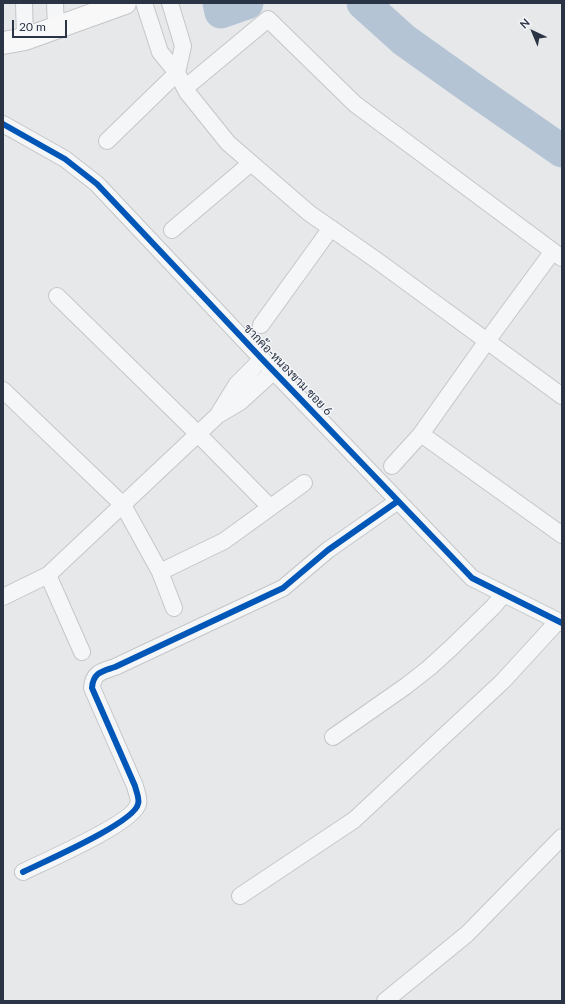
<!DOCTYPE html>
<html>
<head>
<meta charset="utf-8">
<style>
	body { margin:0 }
	#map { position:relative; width:565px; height:1004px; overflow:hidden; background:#e6e8ea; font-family:Lato,sans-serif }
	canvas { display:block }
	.frame { position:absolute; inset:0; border:4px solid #2b3445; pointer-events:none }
	.north { position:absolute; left:513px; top:12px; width:40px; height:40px; -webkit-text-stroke:3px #f4f6f9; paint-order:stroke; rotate:316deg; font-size:11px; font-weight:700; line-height:16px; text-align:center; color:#2b3445 }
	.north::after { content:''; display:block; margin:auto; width:14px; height:18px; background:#2b3445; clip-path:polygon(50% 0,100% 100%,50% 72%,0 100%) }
	.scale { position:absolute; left:12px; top:20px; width:55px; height:18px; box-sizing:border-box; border:2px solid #2b3445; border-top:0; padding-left:5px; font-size:12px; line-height:14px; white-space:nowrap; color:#2b3445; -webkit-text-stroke:3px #f4f6f9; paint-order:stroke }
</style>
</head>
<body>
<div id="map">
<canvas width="565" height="1004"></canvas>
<div class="frame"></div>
<div class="north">N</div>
<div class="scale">20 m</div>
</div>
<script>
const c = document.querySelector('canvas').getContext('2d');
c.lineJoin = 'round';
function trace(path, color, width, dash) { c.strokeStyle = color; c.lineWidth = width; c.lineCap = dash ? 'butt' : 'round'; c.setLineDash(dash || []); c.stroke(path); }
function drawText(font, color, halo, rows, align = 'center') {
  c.font = font + ' Lato,Sarabun,sans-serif'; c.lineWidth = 3; c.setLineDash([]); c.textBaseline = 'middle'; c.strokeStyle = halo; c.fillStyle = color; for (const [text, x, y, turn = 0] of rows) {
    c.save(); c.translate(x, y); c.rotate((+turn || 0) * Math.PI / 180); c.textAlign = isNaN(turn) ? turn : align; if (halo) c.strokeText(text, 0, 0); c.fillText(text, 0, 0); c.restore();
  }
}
trace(new Path2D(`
	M 219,3 L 221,12 L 247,3
	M 363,3 L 404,40 L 470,87 L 562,151`), '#b4c4d5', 33);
const street = new Path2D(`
	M 24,3 L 25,39
	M 55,3 L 56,28
	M 144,3 L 160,52 L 177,73 L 187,92 L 228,143 L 309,213 L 379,262 L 562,396
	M 185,88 L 268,19 L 355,104 L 562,258
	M 3,124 L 65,159 L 97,184 L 262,359 L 472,578 L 562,623
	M 107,141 L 177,73 L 183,46 L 170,3
	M 172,230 L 251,163
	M 57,296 L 198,434 L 270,507
	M 261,325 L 331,228
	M 3,390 L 123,505 L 160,572 L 174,608
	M 219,413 L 237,384 L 262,359
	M 421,434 L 562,535
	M 392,466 L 421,434 L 487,341 L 553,251
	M 160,572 L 224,541 L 304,483
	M 48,575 L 82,652
	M 3,597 L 48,575 L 218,415 L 240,402 L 274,371
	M 333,737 L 406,686 L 429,668 L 451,648 L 493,607 L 504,594
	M 23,872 C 43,862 134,823 138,804 C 140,799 136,791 135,786 L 92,688 C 93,672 103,671 115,667 L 283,588 L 328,550 L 398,501
	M 240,896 L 354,820 L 503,681 L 558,621
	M 385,1001 L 467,934 L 562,837`);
const secondary = new Path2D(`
	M 3,43 L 25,39 L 125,3`);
trace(street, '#c4c6c8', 18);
trace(secondary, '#c4c6c8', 24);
trace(street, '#f5f6f7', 16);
trace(secondary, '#f8f8f8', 22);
trace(new Path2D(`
	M 3,124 L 65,159 L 97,184 L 262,359 L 472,578 L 562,623
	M 23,872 C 43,862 134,823 138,804 C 140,799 136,791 135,786 L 92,688 C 93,672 103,671 115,667 L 283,588 L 328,550 L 398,501`), '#0057b8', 6);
drawText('12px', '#2b3445', '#f4f6f9', [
	["ชากค้อ-หนองขาม ซอย 6",288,370,46]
]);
</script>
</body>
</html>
